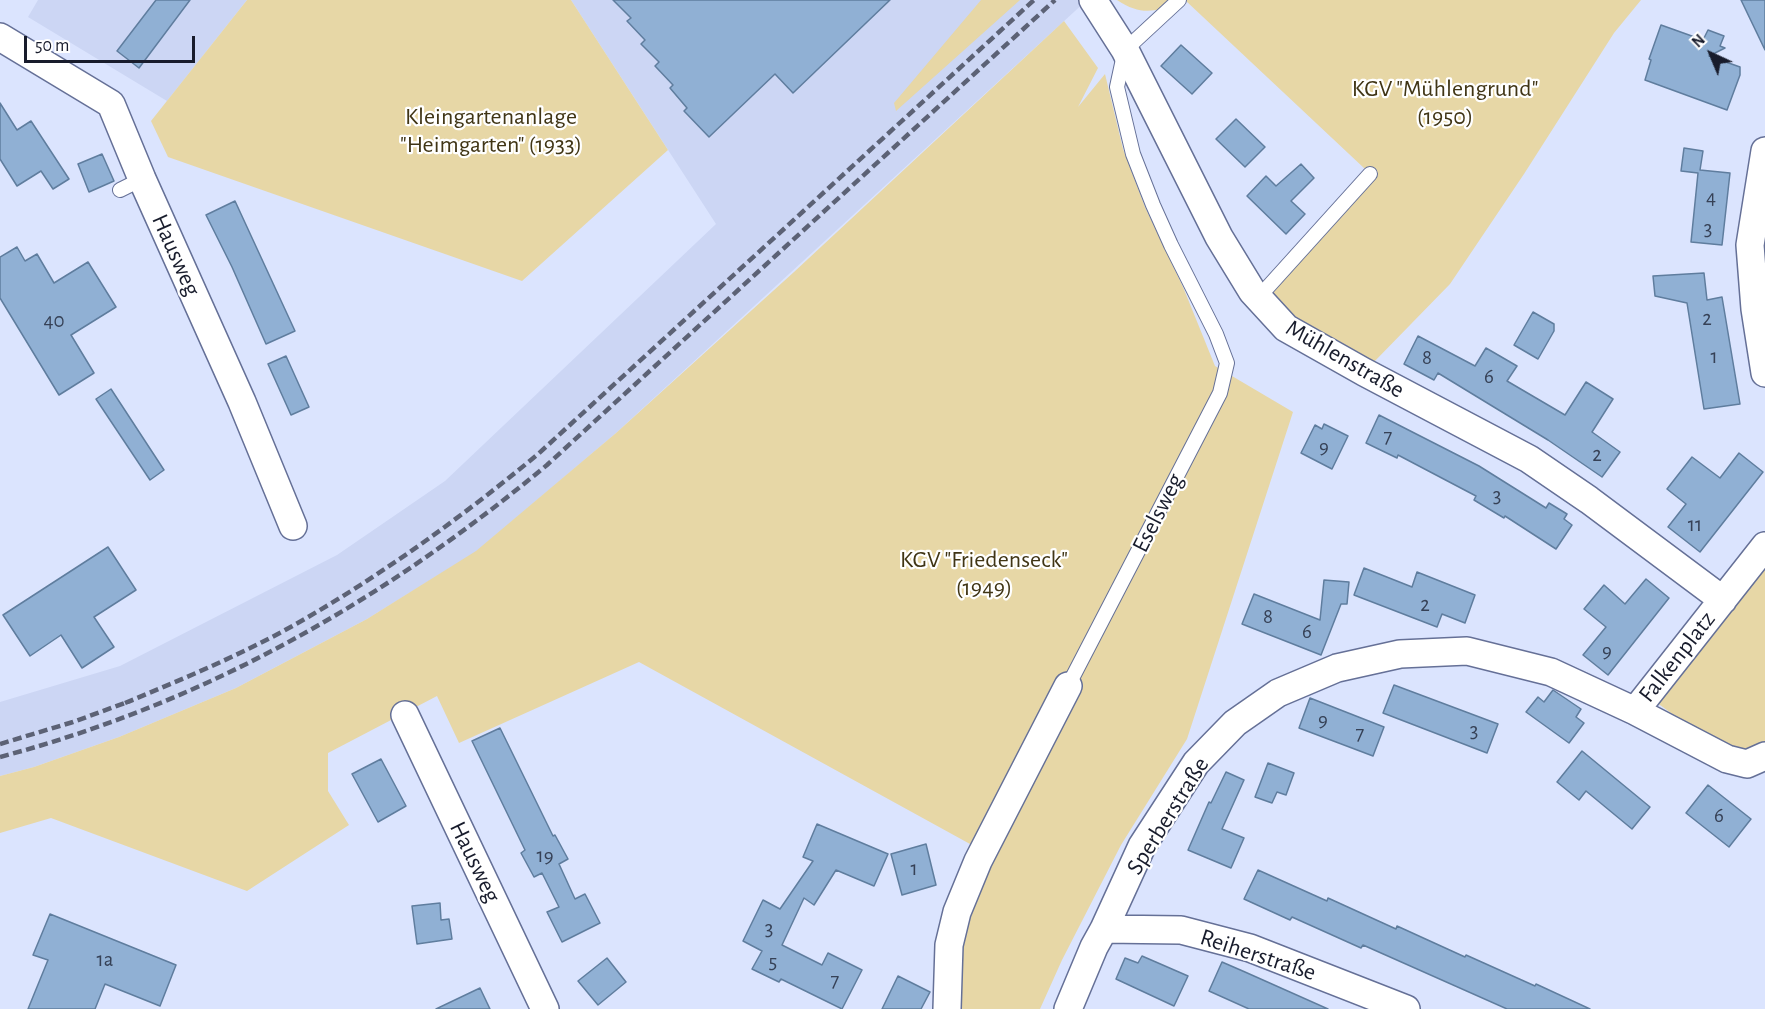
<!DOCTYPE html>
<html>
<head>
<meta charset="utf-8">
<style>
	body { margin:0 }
	#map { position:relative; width:1765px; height:1009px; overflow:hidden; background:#dbe4fe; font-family:"Alegreya Sans",sans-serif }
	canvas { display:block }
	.north { position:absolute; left:1681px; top:24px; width:60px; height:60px; -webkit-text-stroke:4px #fff; paint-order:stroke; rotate:316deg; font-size:16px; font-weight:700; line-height:24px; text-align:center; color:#181c2c }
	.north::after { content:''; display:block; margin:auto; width:21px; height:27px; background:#181c2c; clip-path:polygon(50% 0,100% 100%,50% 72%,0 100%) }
	.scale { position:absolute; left:24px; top:36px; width:171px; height:27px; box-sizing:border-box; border:3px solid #181c2c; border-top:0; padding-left:8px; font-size:18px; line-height:21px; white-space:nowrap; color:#181c2c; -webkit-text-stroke:4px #fff; paint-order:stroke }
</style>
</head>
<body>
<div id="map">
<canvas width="1765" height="1009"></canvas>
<div class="north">N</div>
<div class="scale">50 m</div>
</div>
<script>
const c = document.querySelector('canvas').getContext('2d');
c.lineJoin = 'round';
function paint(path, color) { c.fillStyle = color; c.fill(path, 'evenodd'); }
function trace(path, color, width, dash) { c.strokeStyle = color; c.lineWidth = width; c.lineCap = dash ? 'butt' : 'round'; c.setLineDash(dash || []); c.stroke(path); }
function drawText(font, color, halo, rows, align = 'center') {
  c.font = font + ' "Alegreya Sans",sans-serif'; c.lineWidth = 4.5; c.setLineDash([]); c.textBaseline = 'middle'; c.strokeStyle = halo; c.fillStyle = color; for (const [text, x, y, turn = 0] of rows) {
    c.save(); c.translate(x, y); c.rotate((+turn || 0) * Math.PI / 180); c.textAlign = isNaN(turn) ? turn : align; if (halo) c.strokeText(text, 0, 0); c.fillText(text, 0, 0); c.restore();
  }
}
paint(new Path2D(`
	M 38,0 L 247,0 L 167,101 L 28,17 Z
	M 571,0 L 1087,0 L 616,433 L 476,552 L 367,619 L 236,688 L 119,737 L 34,767 L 0,776 L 0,702 L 120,666 L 337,555 L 445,481 L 716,224 Z`), '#ccd6f4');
paint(new Path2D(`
	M 247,0 L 571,0 L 668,150 L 522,281 L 168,157 L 151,121 Z
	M 981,0 L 1020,0 L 896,111 L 894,103 Z
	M 1117,0 L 1641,0 L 1614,33 L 1524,174 L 1450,284 L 1372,364 L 1318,334 L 1287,310 L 1261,284 L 1365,169 L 1186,1 C 1158,10 1144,18 1117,0 Z
	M 1064,21 L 1098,68 L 1078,107 L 1105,74 L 1123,149 L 1145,207 L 1183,287 L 1215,366 L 1293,412 L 1187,739 L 1121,845 L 1062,960 L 1040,1009 L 959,1009 L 961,936 L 990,855 L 639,662 L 459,743 L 437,696 L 328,753 L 328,791 L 349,825 L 247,891 L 51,818 L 0,833 L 0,776 L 34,767 L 119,737 L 236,688 L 367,619 L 476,551 L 616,433 L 794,272 Z
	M 1765,567 L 1765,742 C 1760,745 1754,750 1748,751 C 1719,754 1681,719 1657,703 Z`), '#e7d7a6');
const building = new Path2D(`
	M 156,0 L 190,0 L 139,68 L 117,51 Z
	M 613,0 L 890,0 L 793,93 L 775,74 L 709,137 L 684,111 L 687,108 L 670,88 L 673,85 L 655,66 L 659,62 L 641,44 L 645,40 L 627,21 L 631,18 Z
	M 1741,0 L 1765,0 L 1765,50 Z
	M 1661,25 L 1703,40 L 1708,30 L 1724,36 L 1720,46 L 1725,48 L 1709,56 L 1740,67 L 1740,75 L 1727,110 L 1645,80 L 1651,60 L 1649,59 Z
	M 1181,45 L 1212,73 L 1192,94 L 1161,66 Z
	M 0,103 L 17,130 L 31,121 L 69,179 L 53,189 L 41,171 L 17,186 L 0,159 Z
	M 1236,119 L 1265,147 L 1245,167 L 1216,139 Z
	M 1684,148 L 1703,151 L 1700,170 L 1730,173 L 1722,245 L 1691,242 L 1698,173 L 1681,171 Z
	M 102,154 L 114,181 L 89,192 L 78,164 Z
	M 1301,164 L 1314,178 L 1291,201 L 1305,214 L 1286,234 L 1247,196 L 1266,176 L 1276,186 Z
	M 235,201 L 295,331 L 266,344 L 232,267 L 206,215 Z
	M 17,247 L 25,261 L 37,254 L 54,283 L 88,262 L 116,307 L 71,335 L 94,373 L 59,395 L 0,298 L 0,257 Z
	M 1704,273 L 1707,300 L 1722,297 L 1740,404 L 1704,409 L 1687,303 L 1655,296 L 1653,276 Z
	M 1533,312 L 1554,324 L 1554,331 L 1538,359 L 1514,345 Z
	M 1418,336 L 1475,366 L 1486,348 L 1517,366 L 1507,381 L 1565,415 L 1586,382 L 1613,399 L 1592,432 L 1620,452 L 1602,477 L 1548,440 L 1438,373 L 1434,380 L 1404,364 Z
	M 286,356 L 309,407 L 291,415 L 268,364 Z
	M 111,389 L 164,470 L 150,480 L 96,399 Z
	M 1379,415 L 1479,466 L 1546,508 L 1549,503 L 1567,514 L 1564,519 L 1572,525 L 1556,549 L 1505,516 L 1504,518 L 1474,500 L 1476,496 L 1398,455 L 1397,458 L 1366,443 Z
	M 1324,424 L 1348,436 L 1332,469 L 1301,453 L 1315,425 L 1322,429 Z
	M 1739,453 L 1763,472 L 1700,552 L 1668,527 L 1686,504 L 1667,489 L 1692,457 L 1720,478 Z
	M 108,547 L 136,590 L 94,617 L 114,647 L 82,668 L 61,635 L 30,656 L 3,615 Z
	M 1364,568 L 1412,587 L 1417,572 L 1475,595 L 1465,623 L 1442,614 L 1437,627 L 1354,595 Z
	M 1646,579 L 1669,598 L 1608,675 L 1583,655 L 1606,627 L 1584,609 L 1604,585 L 1625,604 Z
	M 1324,580 L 1349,582 L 1347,604 L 1341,604 L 1321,655 L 1242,624 L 1254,594 L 1320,620 Z
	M 1394,685 L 1498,724 L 1487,753 L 1383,713 Z
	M 1553,690 L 1581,709 L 1576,717 L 1584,723 L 1569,743 L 1526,712 L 1538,697 L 1544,702 Z
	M 1310,698 L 1384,727 L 1373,756 L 1299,728 Z
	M 500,728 L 553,836 L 555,835 L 568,859 L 559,864 L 575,899 L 585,894 L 600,923 L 562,942 L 547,912 L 559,907 L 542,873 L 534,877 L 521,853 L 525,850 L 472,741 Z
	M 1582,751 L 1650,807 L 1632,829 L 1586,791 L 1579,800 L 1557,782 Z
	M 381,759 L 406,806 L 378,822 L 352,774 Z
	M 1268,763 L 1294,773 L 1286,795 L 1277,792 L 1272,803 L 1255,797 Z
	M 1226,772 L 1244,780 L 1222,829 L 1244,838 L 1231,868 L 1188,850 L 1209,802 L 1211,803 Z
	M 1708,785 L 1751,819 L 1729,847 L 1686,813 Z
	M 817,824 L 888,854 L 874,886 L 836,870 L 814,905 L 804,898 L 782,945 L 822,965 L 828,953 L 862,970 L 842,1009 L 781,979 L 779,982 L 752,969 L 762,951 L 743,941 L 763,900 L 780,909 L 813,861 L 803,857 Z
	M 926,844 L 936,885 L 902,895 L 891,854 Z
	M 1258,870 L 1327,901 L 1328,898 L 1396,929 L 1397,926 L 1465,957 L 1466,955 L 1535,986 L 1536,984 L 1590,1009 L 1507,1009 L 1363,945 L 1361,948 L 1292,917 L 1290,920 L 1244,899 Z
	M 440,903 L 441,920 L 449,919 L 452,939 L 417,944 L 412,906 Z
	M 50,914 L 176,965 L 160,1006 L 105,984 L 95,1009 L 28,1009 L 48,960 L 33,955 Z
	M 1142,956 L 1188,976 L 1174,1006 L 1116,979 L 1125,958 L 1138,963 Z
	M 607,958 L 626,982 L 598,1005 L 578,981 Z
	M 1222,962 L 1245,972 L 1328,1009 L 1249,1009 L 1209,991 Z
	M 898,976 L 930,992 L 921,1009 L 882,1009 Z
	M 480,988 L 490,1009 L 436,1009 Z`);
paint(building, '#90b0d4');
trace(building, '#5f7d9e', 1.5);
const lane = new Path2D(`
	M 120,190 L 142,179
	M 1258,298 L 1370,174
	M 1068,686 L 1220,393 L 1227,363 L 1216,334 L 1171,245 L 1153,205 L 1133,154 L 1117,87 L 1125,50 L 1179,0`);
const street = new Path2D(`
	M 1093,0 L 1125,50 L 1219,237 L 1252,291 L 1286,328 L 1364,372 L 1529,459 L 1589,500 L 1723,600
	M 0,37 L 111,104 L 142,179 L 242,402 L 293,526
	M 1765,151 L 1750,245 L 1755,309 L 1765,373
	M 1765,546 L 1635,711 L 1727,759 L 1747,764 L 1765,756
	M 405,715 L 545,1009
	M 1104,929 L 1181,930 L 1250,948 L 1406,1009
	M 947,1009 L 949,945 L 957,912 L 978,861 L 1068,686
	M 1068,1009 L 1094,947 L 1104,929 L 1142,846 L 1196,763 L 1235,723 L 1278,693 L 1337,668 L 1400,654 L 1467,651 L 1551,672 L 1635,711`);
trace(lane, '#657097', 16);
trace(street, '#657097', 30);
trace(lane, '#fff', 14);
trace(street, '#fff', 27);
trace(new Path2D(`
	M 125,703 C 185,678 246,653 303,620 C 386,572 463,516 537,455 L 1034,0
	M 0,744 L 73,722 L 133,700
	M 0,757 C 207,702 383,601 547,465 L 1055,0`), '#5c6275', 4.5, [9, 4.5]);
drawText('21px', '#364156', null, [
	["4",1711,198],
	["3",1708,229],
	["2",1707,319],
	["40",54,321],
	["1",1714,357],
	["8",1427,358],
	["6",1489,377],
	["7",1388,437],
	["9",1324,447],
	["2",1597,455],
	["3",1497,496],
	["11",1695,525],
	["2",1425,605],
	["8",1268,617],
	["6",1307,632],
	["9",1607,651],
	["9",1323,720],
	["3",1474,731],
	["7",1360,734],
	["6",1719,816],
	["19",545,856],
	["1",914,869],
	["3",769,929],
	["1a",105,960],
	["5",773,962],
	["7",835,981]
]);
drawText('24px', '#403515', '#fff', [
	["KGV \"Mühlengrund\"",1445,89],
	["(1950)",1445,117],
	["Kleingartenanlage",491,117],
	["\"Heimgarten\" (1933)",491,145],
	["KGV \"Friedenseck\"",984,560],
	["(1949)",984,588]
]);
drawText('24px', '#181c2c', '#fff', [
	["Hausweg",176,255,66],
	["Mühlenstraße",1345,359,30],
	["Eselsweg",1158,513,-63],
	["Falkenplatz",1677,657,-52],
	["Sperberstraße",1168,816,-58],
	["Hausweg",475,862,64],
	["Reiherstraße",1258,955,18]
]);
</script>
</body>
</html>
